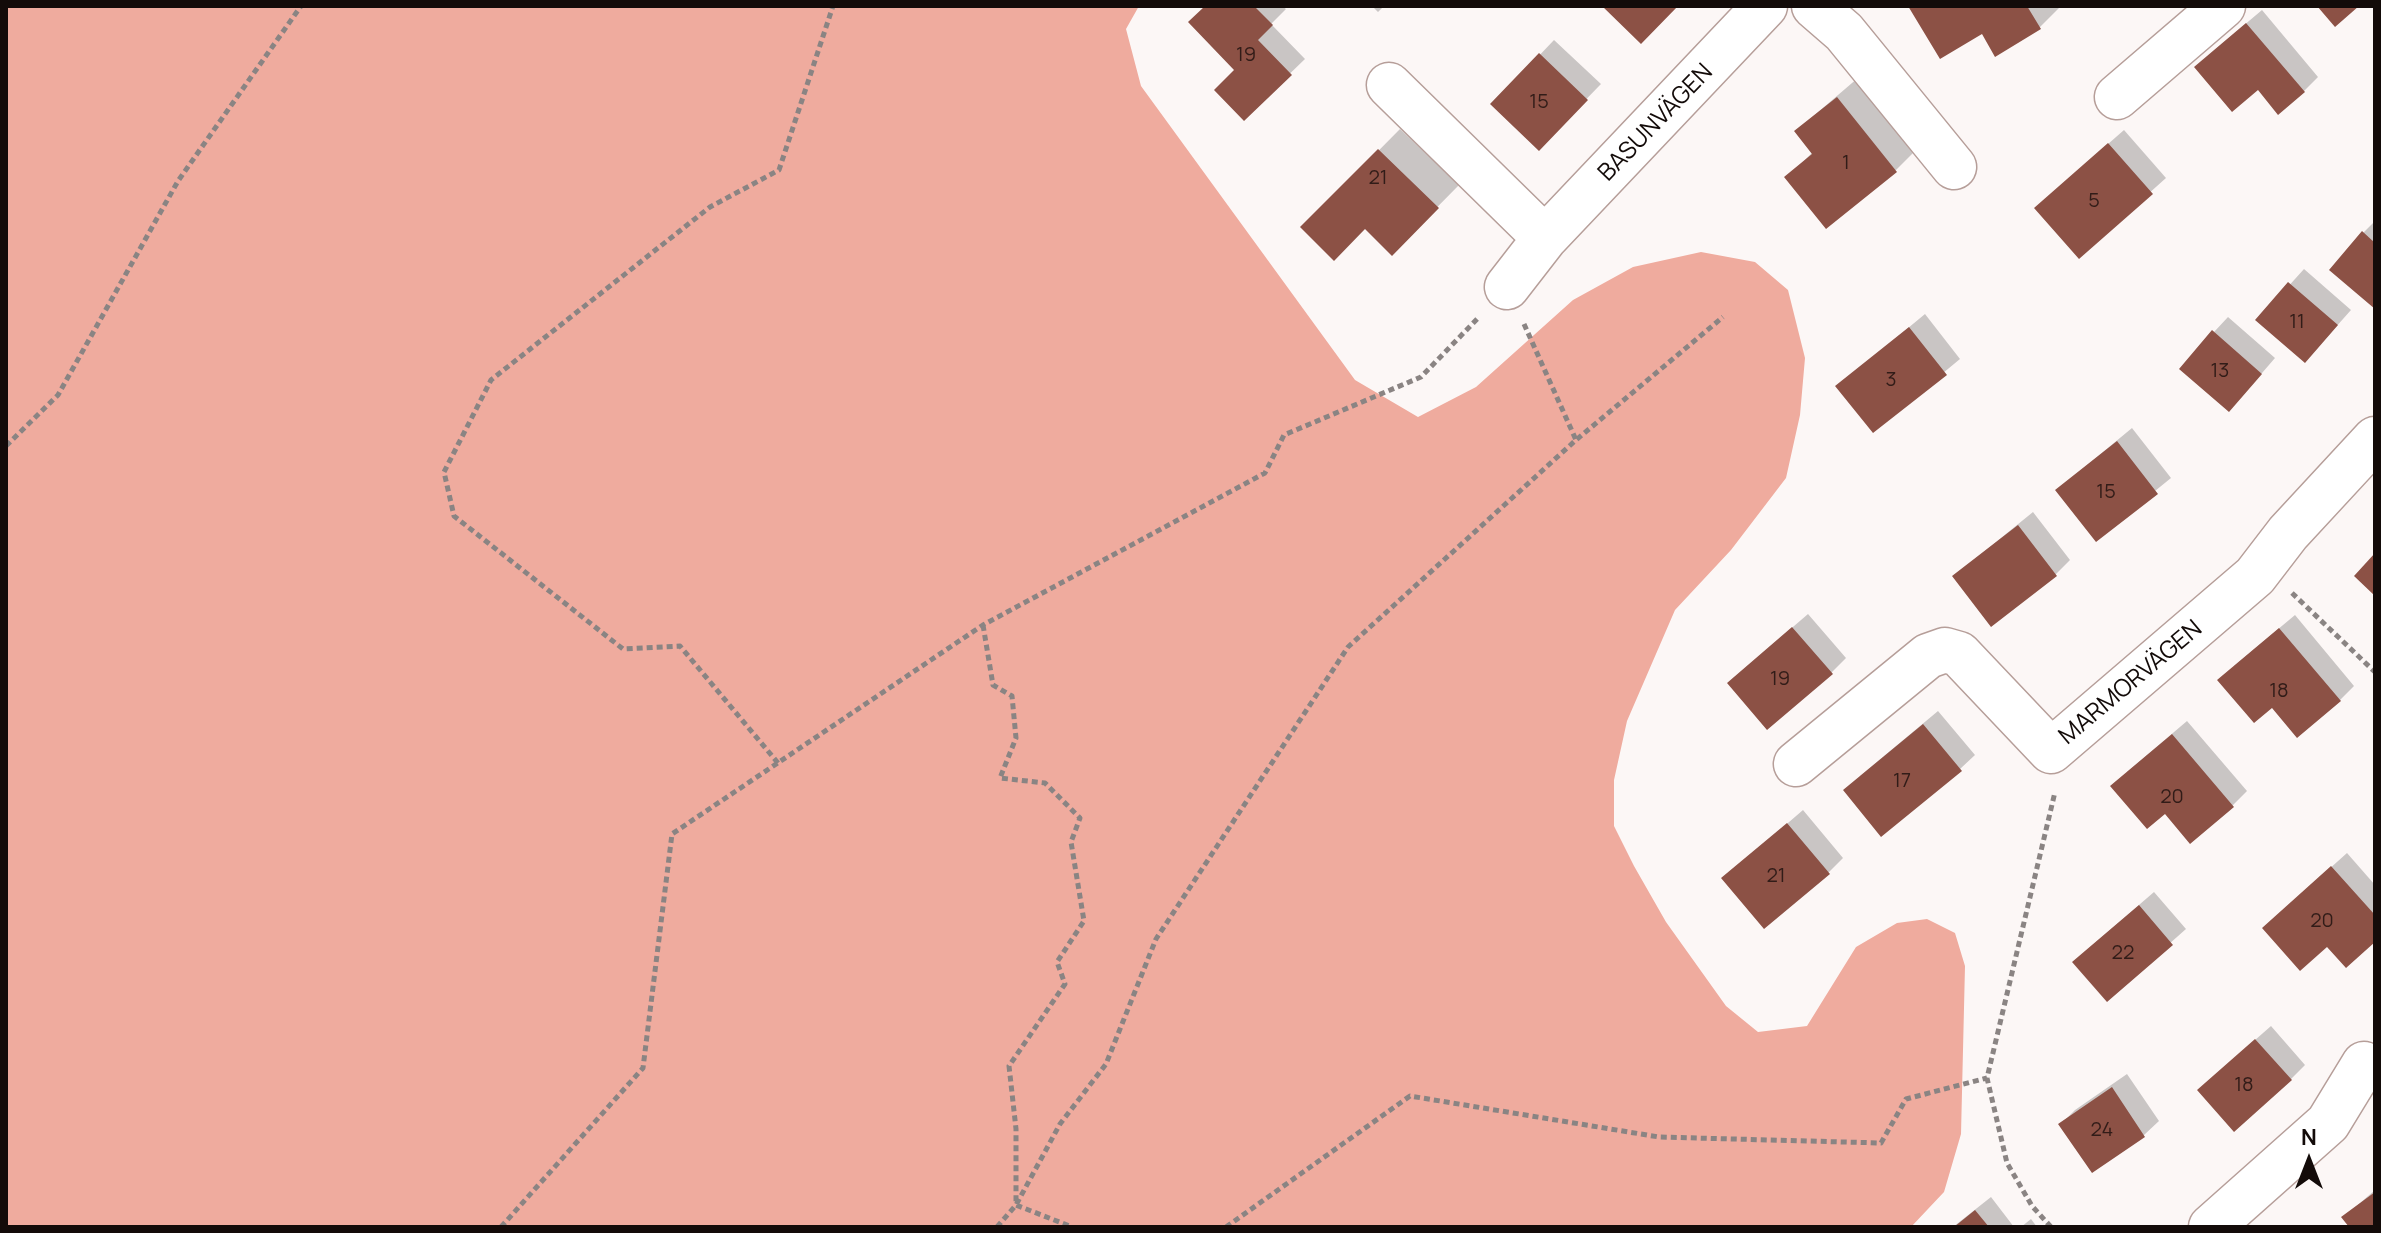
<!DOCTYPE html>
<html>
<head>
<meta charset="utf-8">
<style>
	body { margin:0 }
	#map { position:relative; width:2381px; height:1233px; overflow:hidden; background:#fcf7f6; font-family:Manrope,sans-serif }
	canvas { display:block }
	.frame { position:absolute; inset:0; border:8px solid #130b09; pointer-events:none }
	.north { position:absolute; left:2269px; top:1121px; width:80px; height:80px; -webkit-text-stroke:6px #fff; paint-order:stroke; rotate:0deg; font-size:22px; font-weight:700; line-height:32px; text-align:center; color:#130b09 }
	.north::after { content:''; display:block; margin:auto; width:28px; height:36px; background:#130b09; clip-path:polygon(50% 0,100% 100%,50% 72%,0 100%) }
</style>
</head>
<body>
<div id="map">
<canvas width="2381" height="1233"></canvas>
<div class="frame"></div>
<div class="north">N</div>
</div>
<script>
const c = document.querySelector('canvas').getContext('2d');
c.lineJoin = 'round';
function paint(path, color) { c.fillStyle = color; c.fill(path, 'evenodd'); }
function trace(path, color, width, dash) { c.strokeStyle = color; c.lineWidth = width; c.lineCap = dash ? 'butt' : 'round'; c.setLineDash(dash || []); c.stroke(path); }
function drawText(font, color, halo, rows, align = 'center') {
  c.font = font + ' Manrope,sans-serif'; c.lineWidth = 8; c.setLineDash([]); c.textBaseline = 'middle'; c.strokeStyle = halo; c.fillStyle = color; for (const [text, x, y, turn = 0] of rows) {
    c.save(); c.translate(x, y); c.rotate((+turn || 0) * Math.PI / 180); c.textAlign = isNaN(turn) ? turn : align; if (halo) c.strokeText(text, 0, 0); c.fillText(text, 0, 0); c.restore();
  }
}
paint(new Path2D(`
	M 6,6 L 1139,6 L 1126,29 L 1141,86 L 1355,380 L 1418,417 L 1476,387 L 1573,300 L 1633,267 L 1701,252 L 1755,262 L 1788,290 L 1805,358 L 1800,415 L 1786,478 L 1731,550 L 1675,610 L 1627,721 L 1614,780 L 1614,826 L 1634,866 L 1666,922 L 1726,1006 L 1758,1032 L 1807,1026 L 1856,947 L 1897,923 L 1927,919 L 1955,933 L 1965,966 L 1961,1134 L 1944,1192 L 1911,1227 L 6,1227 Z`), '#efab9e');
paint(new Path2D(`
	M 1208,6 L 1282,6 L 1286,9 L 1271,24 L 1305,59 L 1244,118 L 1237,70 Z
	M 1372,6 L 1384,6 L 1378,12 Z
	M 1910,6 L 2061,6 L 2040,27 Z
	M 2262,10 L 2318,77 L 2304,91 L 2258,88 L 2211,53 Z
	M 1554,40 L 1601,84 L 1539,148 L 1493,104 Z
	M 1859,77 L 1917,149 L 1896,170 L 1787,177 L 1813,152 L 1796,131 Z
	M 1400,129 L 1459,185 L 1392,253 L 1365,227 L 1303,227 Z
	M 2124,130 L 2166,178 L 2079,256 L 2051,194 Z
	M 2375,221 L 2375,307 L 2363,233 Z
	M 2304,269 L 2351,310 L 2319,346 L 2258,320 Z
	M 1925,314 L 1960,359 L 1873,431 L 1838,386 Z
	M 2228,317 L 2275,358 L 2243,395 L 2214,332 Z
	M 2132,428 L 2171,478 L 2096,539 L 2057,490 Z
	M 2033,512 L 2070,560 L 2056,574 L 1954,576 Z
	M 1808,614 L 1846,658 L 1831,673 L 1744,669 Z
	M 2295,615 L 2354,686 L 2340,700 L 2234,666 Z
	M 1938,711 L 1975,755 L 1960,769 L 1860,776 Z
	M 2187,721 L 2247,791 L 2232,806 L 2127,772 Z
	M 1803,810 L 1843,858 L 1829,872 L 1724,878 Z
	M 2347,853 L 2375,885 L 2375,940 L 2327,944 L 2279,914 Z
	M 2154,892 L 2186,929 L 2107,999 L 2089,948 Z
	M 2271,1026 L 2305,1065 L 2291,1079 L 2214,1076 Z
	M 2127,1074 L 2159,1121 L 2144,1135 L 2092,1171 L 2061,1124 L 2075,1110 Z
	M 2375,1190 L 2375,1227 L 2351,1227 L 2344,1217 Z
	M 1991,1197 L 2014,1227 L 1953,1227 Z
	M 2031,1219 L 2037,1227 L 2021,1227 Z`), '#0003');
paint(new Path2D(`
	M 1205,6 L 1254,6 L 1273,25 L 1258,40 L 1292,75 L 1244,121 L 1214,90 L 1234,70 L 1188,22 Z
	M 1602,6 L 1678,6 L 1641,44 Z
	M 1908,6 L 2027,6 L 2041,29 L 1995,57 L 1982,34 L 1940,59 Z
	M 2317,6 L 2359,6 L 2335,27 Z
	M 2246,23 L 2305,92 L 2278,115 L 2258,90 L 2232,112 L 2194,67 Z
	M 1539,53 L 1588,100 L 1539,151 L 1490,104 Z
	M 1837,97 L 1897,172 L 1826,229 L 1784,177 L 1812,154 L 1794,131 Z
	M 2108,143 L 2153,194 L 2079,259 L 2034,208 Z
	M 1378,149 L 1439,208 L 1392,256 L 1365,229 L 1334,261 L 1300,227 Z
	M 2362,231 L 2375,243 L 2375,309 L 2329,270 Z
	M 2288,282 L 2338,325 L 2305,363 L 2255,320 Z
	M 1909,327 L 1947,375 L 1873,433 L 1835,386 Z
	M 2212,330 L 2262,374 L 2229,412 L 2179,369 Z
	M 2117,441 L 2158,494 L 2096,542 L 2055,490 Z
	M 2018,525 L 2057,576 L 1991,627 L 1952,576 Z
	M 2375,553 L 2375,596 L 2354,576 Z
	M 1792,627 L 1833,674 L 1767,730 L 1727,683 Z
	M 2279,628 L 2341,701 L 2297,738 L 2272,708 L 2254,723 L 2217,680 Z
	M 1923,724 L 1962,771 L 1881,837 L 1843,790 Z
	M 2172,734 L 2234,807 L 2190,844 L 2165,814 L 2147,829 L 2110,786 Z
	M 1787,823 L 1830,874 L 1764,929 L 1721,878 Z
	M 2331,866 L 2375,915 L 2375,942 L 2346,968 L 2327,947 L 2300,971 L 2262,928 Z
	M 2139,905 L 2173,945 L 2107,1002 L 2072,962 Z
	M 2255,1039 L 2292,1080 L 2234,1132 L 2197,1090 Z
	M 2112,1087 L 2145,1137 L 2092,1173 L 2058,1124 Z
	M 2375,1192 L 2375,1227 L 2349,1227 L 2341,1217 Z
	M 1975,1210 L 1989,1227 L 1954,1227 Z`), '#8c5145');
const minor = new Path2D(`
	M 1814,6 L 1844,32 L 1954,167
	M 1389,85 L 1545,238
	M 2117,97 L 2223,6
	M 1507,287 L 1545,238 L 1765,6
	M 1796,764 L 1928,656 L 1945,650 L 1959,654 L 2051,751 L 2255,576 L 2288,533 L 2375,439
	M 2211,1227 L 2328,1123 L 2364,1064`);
trace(minor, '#b69e99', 47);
trace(new Path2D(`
	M 1524,324 L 1576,440
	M 6,446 L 58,395 L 178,181 L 301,6
	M 2292,593 L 2375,672
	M 983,625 L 993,685 L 1012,696 L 1016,738 L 1000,778 L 1045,783 L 1080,818 L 1071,842 L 1084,921 L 1057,962 L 1065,984 L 1009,1066 L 1016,1129 L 1016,1205 L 1072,1227
	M 778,763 L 680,646 L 623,649 L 454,516 L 444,472 L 491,380 L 710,207 L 779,170 L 833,6
	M 501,1227 L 643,1068 L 672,834 L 983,625 L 1265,473 L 1284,435 L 1421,377 L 1479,317
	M 997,1227 L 1016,1205 L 1060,1124 L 1106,1064 L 1156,939 L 1348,647 L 1576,440 L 1723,317
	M 1226,1227 L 1410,1096 L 1659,1137 L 1881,1143 L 1906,1099 L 1987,1078
	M 2051,1227 L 2032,1206 L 2007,1163 L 1987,1078 L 2055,792`), '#8a8483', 5, [6, 4]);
trace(minor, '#fff', 44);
drawText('20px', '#311c18', null, [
	["19",1246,55],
	["15",1539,102],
	["1",1846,163],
	["21",1378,178],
	["5",2094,201],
	["11",2297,322],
	["13",2220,371],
	["3",1891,380],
	["15",2106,492],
	["19",1780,679],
	["18",2279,691],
	["17",1902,781],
	["20",2172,797],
	["21",1776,876],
	["20",2322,921],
	["22",2123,953],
	["18",2244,1085],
	["24",2102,1130]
]);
drawText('24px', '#130b09', '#fff', [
	["BASUNVÄGEN",1656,123,-46],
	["MARMORVÄGEN",2131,683,-40]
]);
</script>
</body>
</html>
